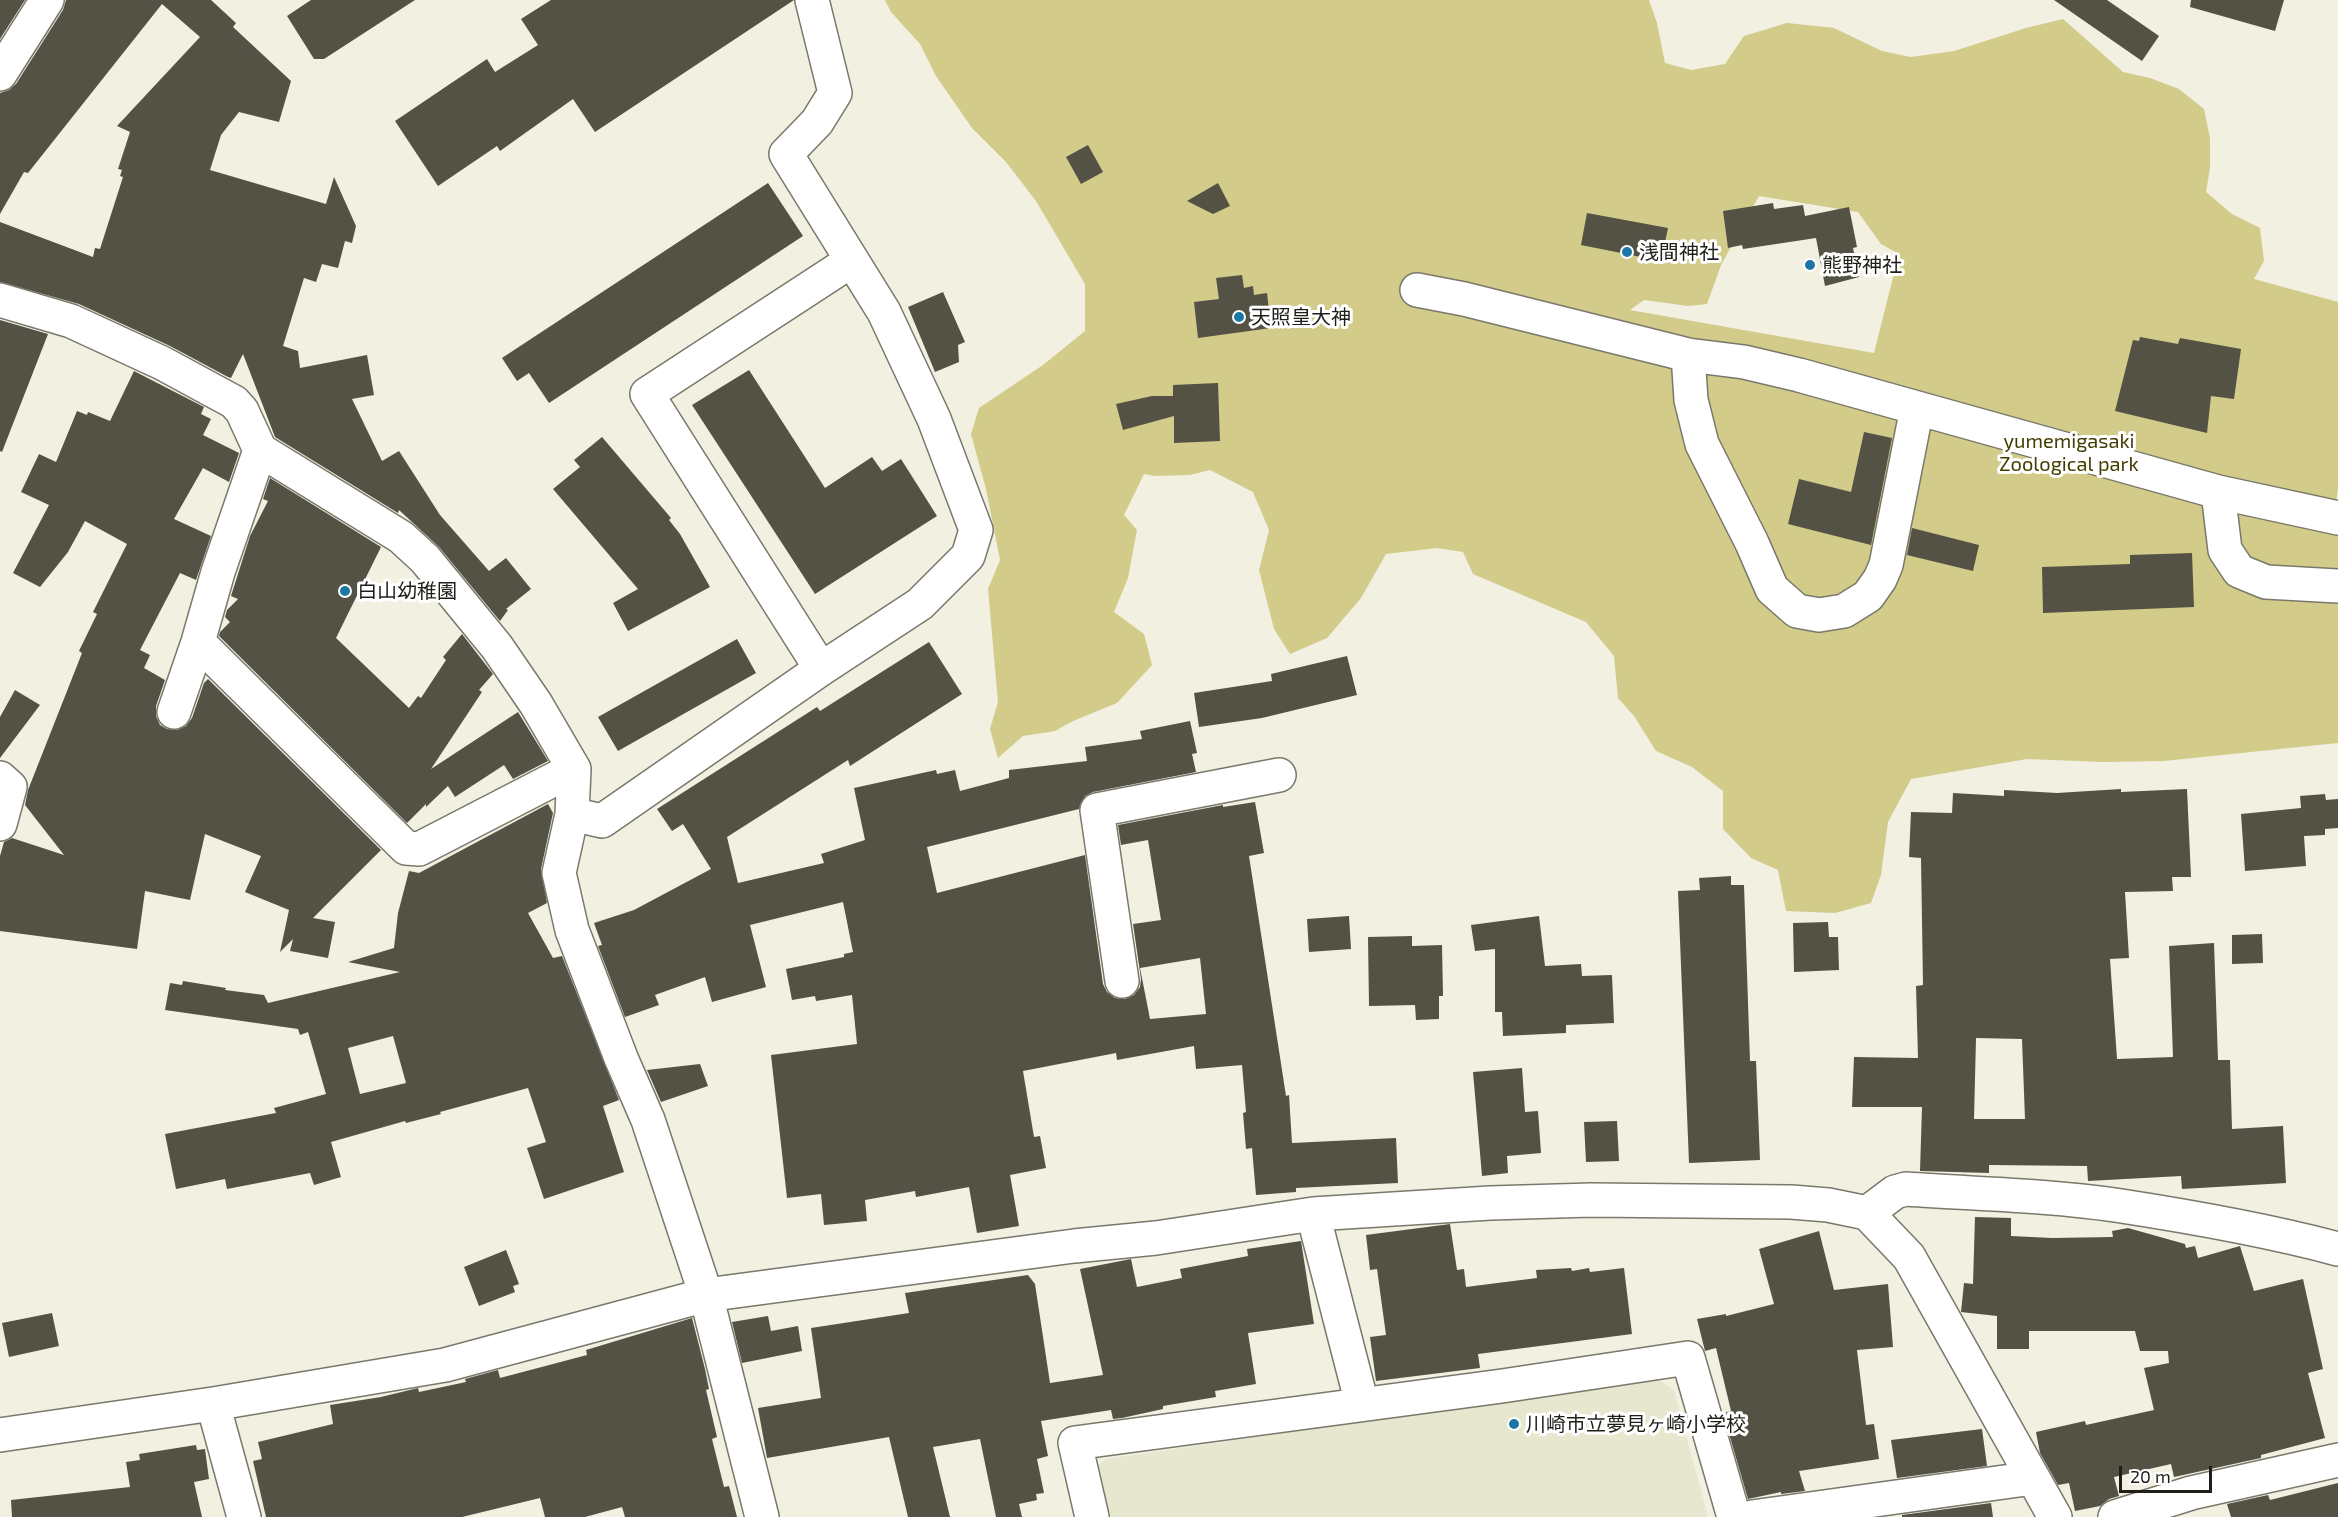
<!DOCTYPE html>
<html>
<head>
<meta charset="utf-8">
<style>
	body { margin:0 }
	#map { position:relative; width:2338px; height:1517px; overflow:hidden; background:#f1f0e1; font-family:"Exo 2",sans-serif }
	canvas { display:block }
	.scale { position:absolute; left:2119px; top:1466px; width:93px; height:27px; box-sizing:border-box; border:3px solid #1f1e19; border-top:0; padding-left:8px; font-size:18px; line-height:21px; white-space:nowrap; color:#1f1e19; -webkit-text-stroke:4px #fff; paint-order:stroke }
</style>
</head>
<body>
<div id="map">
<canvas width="2338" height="1517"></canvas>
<div class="scale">20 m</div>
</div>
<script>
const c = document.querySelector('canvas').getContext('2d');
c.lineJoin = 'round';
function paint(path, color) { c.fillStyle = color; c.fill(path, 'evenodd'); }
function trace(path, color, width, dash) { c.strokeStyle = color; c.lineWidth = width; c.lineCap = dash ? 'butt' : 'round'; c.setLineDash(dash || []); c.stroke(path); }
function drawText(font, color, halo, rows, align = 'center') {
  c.font = font + ' "Exo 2","Noto Sans JP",sans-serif'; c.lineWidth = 6; c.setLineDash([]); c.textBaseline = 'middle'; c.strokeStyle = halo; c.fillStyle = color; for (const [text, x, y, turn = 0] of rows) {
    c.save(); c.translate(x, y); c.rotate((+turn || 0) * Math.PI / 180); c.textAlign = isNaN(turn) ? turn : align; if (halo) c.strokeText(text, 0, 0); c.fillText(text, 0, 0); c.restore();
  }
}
paint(new Path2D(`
	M 1657,1379 L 1674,1390 L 1708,1517 L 1106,1517 L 1094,1469 L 1106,1459 Z`), '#e7e6cf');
paint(new Path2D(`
	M 885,0 L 1649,0 L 1657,23 L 1665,63 L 1691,70 L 1725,64 L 1744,36 L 1787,23 L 1834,28 L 1882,51 L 1911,57 L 1954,51 L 2026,28 L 2063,19 L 2123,72 L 2150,78 L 2179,89 L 2204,109 L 2210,138 L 2210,168 L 2206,192 L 2232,214 L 2260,228 L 2264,261 L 2254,279 L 2338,302 L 2338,489 L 2336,502 L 2338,503 L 2338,743 L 2164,761 L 2103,762 L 2027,759 L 1911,779 L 1888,822 L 1881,875 L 1871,903 L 1835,913 L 1786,911 L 1778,870 L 1751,858 L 1723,829 L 1723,791 L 1692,767 L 1656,751 L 1634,716 L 1618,698 L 1614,656 L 1586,622 L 1473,574 L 1463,552 L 1437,548 L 1386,554 L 1361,598 L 1327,638 L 1290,654 L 1274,629 L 1259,570 L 1269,530 L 1253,492 L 1210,470 L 1190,475 L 1155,476 L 1144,474 L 1124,515 L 1137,530 L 1128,578 L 1114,612 L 1144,634 L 1152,665 L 1117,703 L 1073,721 L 1055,731 L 1023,736 L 998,758 L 990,729 L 998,702 L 988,589 L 1000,560 L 986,489 L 971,434 L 979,408 L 1043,365 L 1085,331 L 1085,284 L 1036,201 L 1006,162 L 972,128 L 936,76 L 920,44 L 891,12 ZM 1759,196 L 1858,212 L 1881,244 L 1899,254 L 1874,353 L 1630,310 L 1644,300 L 1688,306 L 1707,304 L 1721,265 Z`), '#d2cb8a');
paint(new Path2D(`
	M 0,0 L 25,0 L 0,39 Z
	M 66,0 L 211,0 L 236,23 L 233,27 L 291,81 L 279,122 L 239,112 L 221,135 L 210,170 L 326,204 L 334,177 L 356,226 L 352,243 L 345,241 L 338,268 L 322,264 L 316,282 L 304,278 L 283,346 L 298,351 L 300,368 L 367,355 L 374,395 L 352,399 L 382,461 L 399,451 L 440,515 L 489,571 L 506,558 L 531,589 L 506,609 L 508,610 L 500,621 L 439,547 L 399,510 L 398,513 L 275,437 L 243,354 L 231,378 L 228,377 L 170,346 L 79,304 L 0,282 L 0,222 L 93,257 L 95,248 L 100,249 L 123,177 L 120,176 L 122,170 L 118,169 L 130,132 L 117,126 L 200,37 L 162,4 L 28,173 L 24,172 L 0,214 L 0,93 L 9,90 L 16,84 L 63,10 Z
	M 311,0 L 415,0 L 324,59 L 314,59 L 287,16 Z
	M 551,0 L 794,0 L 595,132 L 573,99 L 500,151 L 497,146 L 438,186 L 395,121 L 487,59 L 495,72 L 538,45 L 521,19 Z
	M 2054,0 L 2107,0 L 2159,36 L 2142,61 Z
	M 2191,0 L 2284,0 L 2275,31 L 2190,7 Z
	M 1088,145 L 1103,172 L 1081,184 L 1066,157 Z
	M 768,183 L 803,236 L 549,403 L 529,373 L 517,381 L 502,358 Z
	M 1218,183 L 1230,206 L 1213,214 L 1187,201 Z
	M 1773,203 L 1774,209 L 1803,205 L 1805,216 L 1849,207 L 1857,247 L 1853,248 L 1859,277 L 1825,286 L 1816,238 L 1743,249 L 1742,245 L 1728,248 L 1723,211 Z
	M 1587,213 L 1668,228 L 1661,261 L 1581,245 Z
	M 1242,275 L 1244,288 L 1253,286 L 1254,295 L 1267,293 L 1271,328 L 1198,338 L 1194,302 L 1219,299 L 1216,278 Z
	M 943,292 L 965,342 L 958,345 L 959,362 L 935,372 L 908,307 Z
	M 0,320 L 48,334 L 2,452 L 0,451 Z
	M 2140,337 L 2178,344 L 2180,338 L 2241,349 L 2234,399 L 2211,396 L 2207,433 L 2115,411 L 2133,340 L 2139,341 Z
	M 749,370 L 825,488 L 872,457 L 882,471 L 901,459 L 937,516 L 815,594 L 692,405 Z
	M 134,371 L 204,407 L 201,414 L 211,419 L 203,435 L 239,453 L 229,482 L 203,468 L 174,519 L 211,536 L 196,580 L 180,573 L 140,650 L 150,655 L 144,668 L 165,680 L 156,706 L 156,716 L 160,725 L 167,729 L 177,730 L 186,726 L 192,718 L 204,683 L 208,679 L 381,850 L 313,918 L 335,922 L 328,958 L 290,951 L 293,939 L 280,952 L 289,910 L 245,892 L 261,856 L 205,834 L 190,900 L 145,891 L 137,949 L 0,931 L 0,856 L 4,842 L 12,838 L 64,855 L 25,805 L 28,790 L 82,653 L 79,651 L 97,614 L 93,612 L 127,544 L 85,521 L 68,552 L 40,587 L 13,573 L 49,505 L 21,492 L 39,454 L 56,462 L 77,411 L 87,415 L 88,412 L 110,421 Z
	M 1218,383 L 1220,441 L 1174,443 L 1174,416 L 1123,430 L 1116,404 L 1152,396 L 1173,396 L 1173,385 Z
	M 1864,432 L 1892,438 L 1871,545 L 1788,524 L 1799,479 L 1851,492 Z
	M 602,437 L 671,518 L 669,520 L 680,534 L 710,587 L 628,631 L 613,603 L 638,589 L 553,489 L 580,467 L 574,460 Z
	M 270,478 L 381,547 L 336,638 L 409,708 L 418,696 L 421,698 L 446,660 L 443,657 L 462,634 L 493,674 L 479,690 L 482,692 L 431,769 L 518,712 L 548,761 L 513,779 L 504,765 L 455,797 L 448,786 L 426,807 L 426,804 L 407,823 L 219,636 L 220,632 L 230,622 L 225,617 L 227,610 L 238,599 L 231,596 L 250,536 L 268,501 L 263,499 Z
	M 1912,528 L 1979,545 L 1973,571 L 1907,555 Z
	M 2192,553 L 2194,607 L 2043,613 L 2042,567 L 2130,564 L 2130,555 Z
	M 737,639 L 756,673 L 618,751 L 598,717 Z
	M 929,642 L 962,694 L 850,766 L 848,760 L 727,837 L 738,883 L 824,863 L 821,854 L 865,840 L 854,788 L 936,770 L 937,774 L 955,770 L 960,791 L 1009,778 L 1009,770 L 1087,761 L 1085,747 L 1142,739 L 1140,731 L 1190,721 L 1197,753 L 1192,754 L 1196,772 L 1093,792 L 1085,796 L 1079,809 L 927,847 L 937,893 L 1085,855 L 1103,984 L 1107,992 L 1115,998 L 1125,999 L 1134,995 L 1140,987 L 1141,979 L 1133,924 L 1161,920 L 1148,840 L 1121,845 L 1118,825 L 1223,805 L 1223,807 L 1255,802 L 1264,853 L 1249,856 L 1286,1096 L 1289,1095 L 1292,1143 L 1396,1138 L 1398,1183 L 1296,1188 L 1296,1192 L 1256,1195 L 1252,1148 L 1246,1149 L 1243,1113 L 1246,1112 L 1242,1065 L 1196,1069 L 1194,1046 L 1117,1060 L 1116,1053 L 1023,1071 L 1034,1137 L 1040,1136 L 1046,1168 L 1010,1175 L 1019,1226 L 977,1233 L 969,1187 L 916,1197 L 915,1191 L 865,1200 L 867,1221 L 824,1225 L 821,1194 L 787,1198 L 771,1055 L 857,1044 L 852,995 L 816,1001 L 815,996 L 792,1000 L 786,969 L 844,957 L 844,954 L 853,952 L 843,902 L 750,925 L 766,987 L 712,1002 L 705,977 L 655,995 L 659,1005 L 625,1017 L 598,946 L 602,945 L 594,923 L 634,910 L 711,869 L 683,824 L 672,831 L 657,809 L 817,707 L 820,711 ZM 1200,958 L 1206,1014 L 1150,1019 L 1140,968 Z
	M 1347,656 L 1357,695 L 1262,718 L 1199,727 L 1194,693 L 1272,681 L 1271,674 Z
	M 15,690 L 40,705 L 0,758 L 0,717 Z
	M 2121,789 L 2121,792 L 2187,789 L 2191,877 L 2172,877 L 2173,891 L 2125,892 L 2129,958 L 2110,959 L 2117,1059 L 2173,1057 L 2169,946 L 2214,943 L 2218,1060 L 2230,1060 L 2232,1129 L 2283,1126 L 2286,1183 L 2182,1189 L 2181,1176 L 2088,1181 L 2087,1166 L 1989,1165 L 1989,1173 L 1920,1171 L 1922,1107 L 1852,1107 L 1854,1057 L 1918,1058 L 1916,986 L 1923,985 L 1921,858 L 1909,857 L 1911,812 L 1952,813 L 1953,793 L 2004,796 L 2004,790 L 2057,793 ZM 1976,1038 L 2022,1039 L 2025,1119 L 1974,1119 Z
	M 2325,794 L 2326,800 L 2338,799 L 2338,828 L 2325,829 L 2325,835 L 2304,836 L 2306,866 L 2245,871 L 2241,814 L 2301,808 L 2300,796 Z
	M 548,804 L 553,813 L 541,869 L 547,903 L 528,913 L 553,958 L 562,956 L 619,1100 L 603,1106 L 624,1172 L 544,1199 L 527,1148 L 546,1142 L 528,1088 L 440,1112 L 441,1114 L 406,1123 L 405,1121 L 331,1142 L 341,1177 L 314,1185 L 310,1173 L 227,1189 L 225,1179 L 176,1189 L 165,1134 L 276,1113 L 274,1108 L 326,1094 L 308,1032 L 300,1035 L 298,1029 L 165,1010 L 170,983 L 182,985 L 183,981 L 226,988 L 225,990 L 264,995 L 268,1003 L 400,972 L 348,962 L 394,948 L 398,913 L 409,871 L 419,873 ZM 393,1036 L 406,1083 L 360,1094 L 348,1048 Z
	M 1731,876 L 1731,885 L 1744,885 L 1750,1061 L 1756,1061 L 1760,1160 L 1689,1163 L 1678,891 L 1700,890 L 1699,878 Z
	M 1349,916 L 1351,949 L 1309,952 L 1307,919 Z
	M 1539,916 L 1545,966 L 1581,964 L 1582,976 L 1612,975 L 1614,1023 L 1566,1025 L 1566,1033 L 1503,1036 L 1502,1012 L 1495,1012 L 1495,949 L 1475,951 L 1471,925 Z
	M 1828,922 L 1829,937 L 1838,937 L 1839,970 L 1794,972 L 1793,923 Z
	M 2262,934 L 2263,963 L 2232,964 L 2232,935 Z
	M 1412,936 L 1412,946 L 1442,945 L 1443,996 L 1439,996 L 1439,1019 L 1416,1020 L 1415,1005 L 1369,1006 L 1368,937 Z
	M 700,1064 L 708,1086 L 661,1102 L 647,1070 Z
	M 1522,1068 L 1525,1112 L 1538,1111 L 1541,1153 L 1507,1156 L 1508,1173 L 1482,1176 L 1473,1072 Z
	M 1617,1121 L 1619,1161 L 1586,1162 L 1584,1122 Z
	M 1975,1217 L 2011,1218 L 2011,1236 L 2052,1238 L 2113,1237 L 2112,1231 L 2128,1228 L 2185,1244 L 2186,1248 L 2195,1246 L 2198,1258 L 2240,1246 L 2254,1291 L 2303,1279 L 2323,1369 L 2308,1373 L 2325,1438 L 2261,1455 L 2261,1458 L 2174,1477 L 2171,1464 L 2114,1477 L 2119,1496 L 2109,1499 L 2100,1506 L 2075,1511 L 2069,1483 L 2058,1485 L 2040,1453 L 2036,1432 L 2085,1421 L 2086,1425 L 2154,1410 L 2144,1368 L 2169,1363 L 2168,1351 L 2140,1351 L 2135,1331 L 2029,1331 L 2029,1349 L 1997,1349 L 1997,1316 L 1961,1312 L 1964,1283 L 1973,1284 Z
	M 1450,1224 L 1457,1270 L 1464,1269 L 1466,1287 L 1537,1278 L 1536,1270 L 1571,1268 L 1572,1271 L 1589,1268 L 1590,1272 L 1624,1268 L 1632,1334 L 1478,1354 L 1480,1368 L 1376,1381 L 1370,1337 L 1386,1335 L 1377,1269 L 1370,1270 L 1366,1235 Z
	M 1819,1231 L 1834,1290 L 1888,1284 L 1893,1347 L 1857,1350 L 1866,1425 L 1874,1424 L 1879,1459 L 1799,1471 L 1805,1491 L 1781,1494 L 1781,1492 L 1748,1499 L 1723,1413 L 1731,1411 L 1716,1348 L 1705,1351 L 1697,1319 L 1726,1314 L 1726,1316 L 1774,1304 L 1759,1249 Z
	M 1301,1241 L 1314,1324 L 1248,1333 L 1256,1384 L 1215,1391 L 1216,1397 L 1163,1406 L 1163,1409 L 1122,1418 L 1113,1419 L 1111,1410 L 1041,1421 L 1048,1456 L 1037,1459 L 1044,1493 L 1036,1494 L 1037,1500 L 1019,1504 L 1022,1517 L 996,1517 L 980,1439 L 933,1447 L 950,1517 L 908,1517 L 889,1437 L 767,1458 L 758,1408 L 821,1398 L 811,1328 L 909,1313 L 905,1293 L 1028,1275 L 1035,1284 L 1050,1383 L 1103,1375 L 1080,1269 L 1131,1259 L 1137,1287 L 1182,1278 L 1180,1269 L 1248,1256 L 1247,1249 Z
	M 506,1250 L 519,1284 L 513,1286 L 515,1292 L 479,1306 L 464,1267 Z
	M 52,1313 L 59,1346 L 9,1357 L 2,1323 Z
	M 768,1316 L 771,1331 L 798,1326 L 802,1351 L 742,1363 L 732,1322 Z
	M 692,1318 L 705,1369 L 709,1389 L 706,1390 L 717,1437 L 712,1439 L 724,1487 L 729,1486 L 737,1517 L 625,1517 L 622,1507 L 585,1517 L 545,1517 L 540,1498 L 462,1517 L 266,1517 L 253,1461 L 262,1459 L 258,1442 L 333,1424 L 330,1405 L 381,1397 L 418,1388 L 419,1392 L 466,1382 L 465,1379 L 498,1370 L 500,1378 L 587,1355 L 586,1350 Z
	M 1982,1429 L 1987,1466 L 1897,1478 L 1891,1440 Z
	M 196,1445 L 197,1450 L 205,1449 L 209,1479 L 194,1482 L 202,1517 L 12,1517 L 11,1500 L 130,1487 L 126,1462 L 140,1460 L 139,1454 Z
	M 2338,1483 L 2338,1517 L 2231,1517 L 2227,1504 L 2268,1495 L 2270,1500 Z
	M 1991,1503 L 1993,1517 L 1902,1517 L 1902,1515 Z`), '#535245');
const minor = new Path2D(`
	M 0,74 L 47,0
	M 1417,290 L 1464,299 L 1688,355 L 1744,362 L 1799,375 L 2218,492 L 2338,518
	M 0,300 L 71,321 L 162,363 L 234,402 L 242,411 L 260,450 L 401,537 L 425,559 L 497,647 L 536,704 L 574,769 L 572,814 L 559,873 L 572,930 L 621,1058 L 648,1120 L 706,1295 L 762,1517
	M 1688,355 L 1691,400 L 1702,444 L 1752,543 L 1772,589 L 1797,611 L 1819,615 L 1844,611 L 1868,596 L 1880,579 L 1886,565 L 1917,408
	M 2218,492 L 2225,550 L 2239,571 L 2266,582 L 2338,586
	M 198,642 L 406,848 L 419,849 L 574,769
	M 821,669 L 647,394 L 851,261
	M 174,712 L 198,642 L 218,572 L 260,450
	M 0,778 L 10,787 L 0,824
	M 572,814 L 602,821 L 821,669 L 920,604 L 968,556 L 976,530 L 934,419 L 884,312 L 786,154 L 817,122 L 835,93 L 812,0
	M 1122,981 L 1097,810 L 1279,775
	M 1867,1213 L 1895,1192 L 1906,1189 C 1975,1194 2046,1195 2115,1205 C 2187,1216 2267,1230 2338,1249
	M 1313,1214 L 1362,1404
	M 213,1404 L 244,1517
	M 0,1435 L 213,1404 L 445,1365 L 706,1295 L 1074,1246 L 1156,1238 L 1313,1214 L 1490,1203 L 1591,1200 L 1791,1202 L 1828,1205 L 1867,1213 L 1909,1257 L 2055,1517
	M 1092,1517 L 1075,1443 L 1502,1386 L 1688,1358 L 1734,1517
	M 1752,1517 L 2033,1478
	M 2115,1517 L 2191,1493 L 2338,1460`);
trace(minor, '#79786b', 36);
trace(minor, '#fff', 33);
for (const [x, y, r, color] of [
	[1627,252,6,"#1d77a6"],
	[1810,265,6,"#1d77a6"],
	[1239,317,6,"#1d77a6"],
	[345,591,6,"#1d77a6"],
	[1514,1424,6,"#1d77a6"]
]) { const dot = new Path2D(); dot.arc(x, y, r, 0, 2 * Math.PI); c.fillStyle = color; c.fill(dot); trace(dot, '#fff', 2); }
drawText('20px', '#1f1e19', '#fff', [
	["浅間神社",1639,252],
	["熊野神社",1822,265],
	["天照皇大神",1251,317],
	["白山幼稚園",357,591],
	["川崎市立夢見ヶ崎小学校",1526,1424]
], 'left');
drawText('20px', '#433d01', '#fff', [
	["yumemigasaki",2069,441],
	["Zoological park",2069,464]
]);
</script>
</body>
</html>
